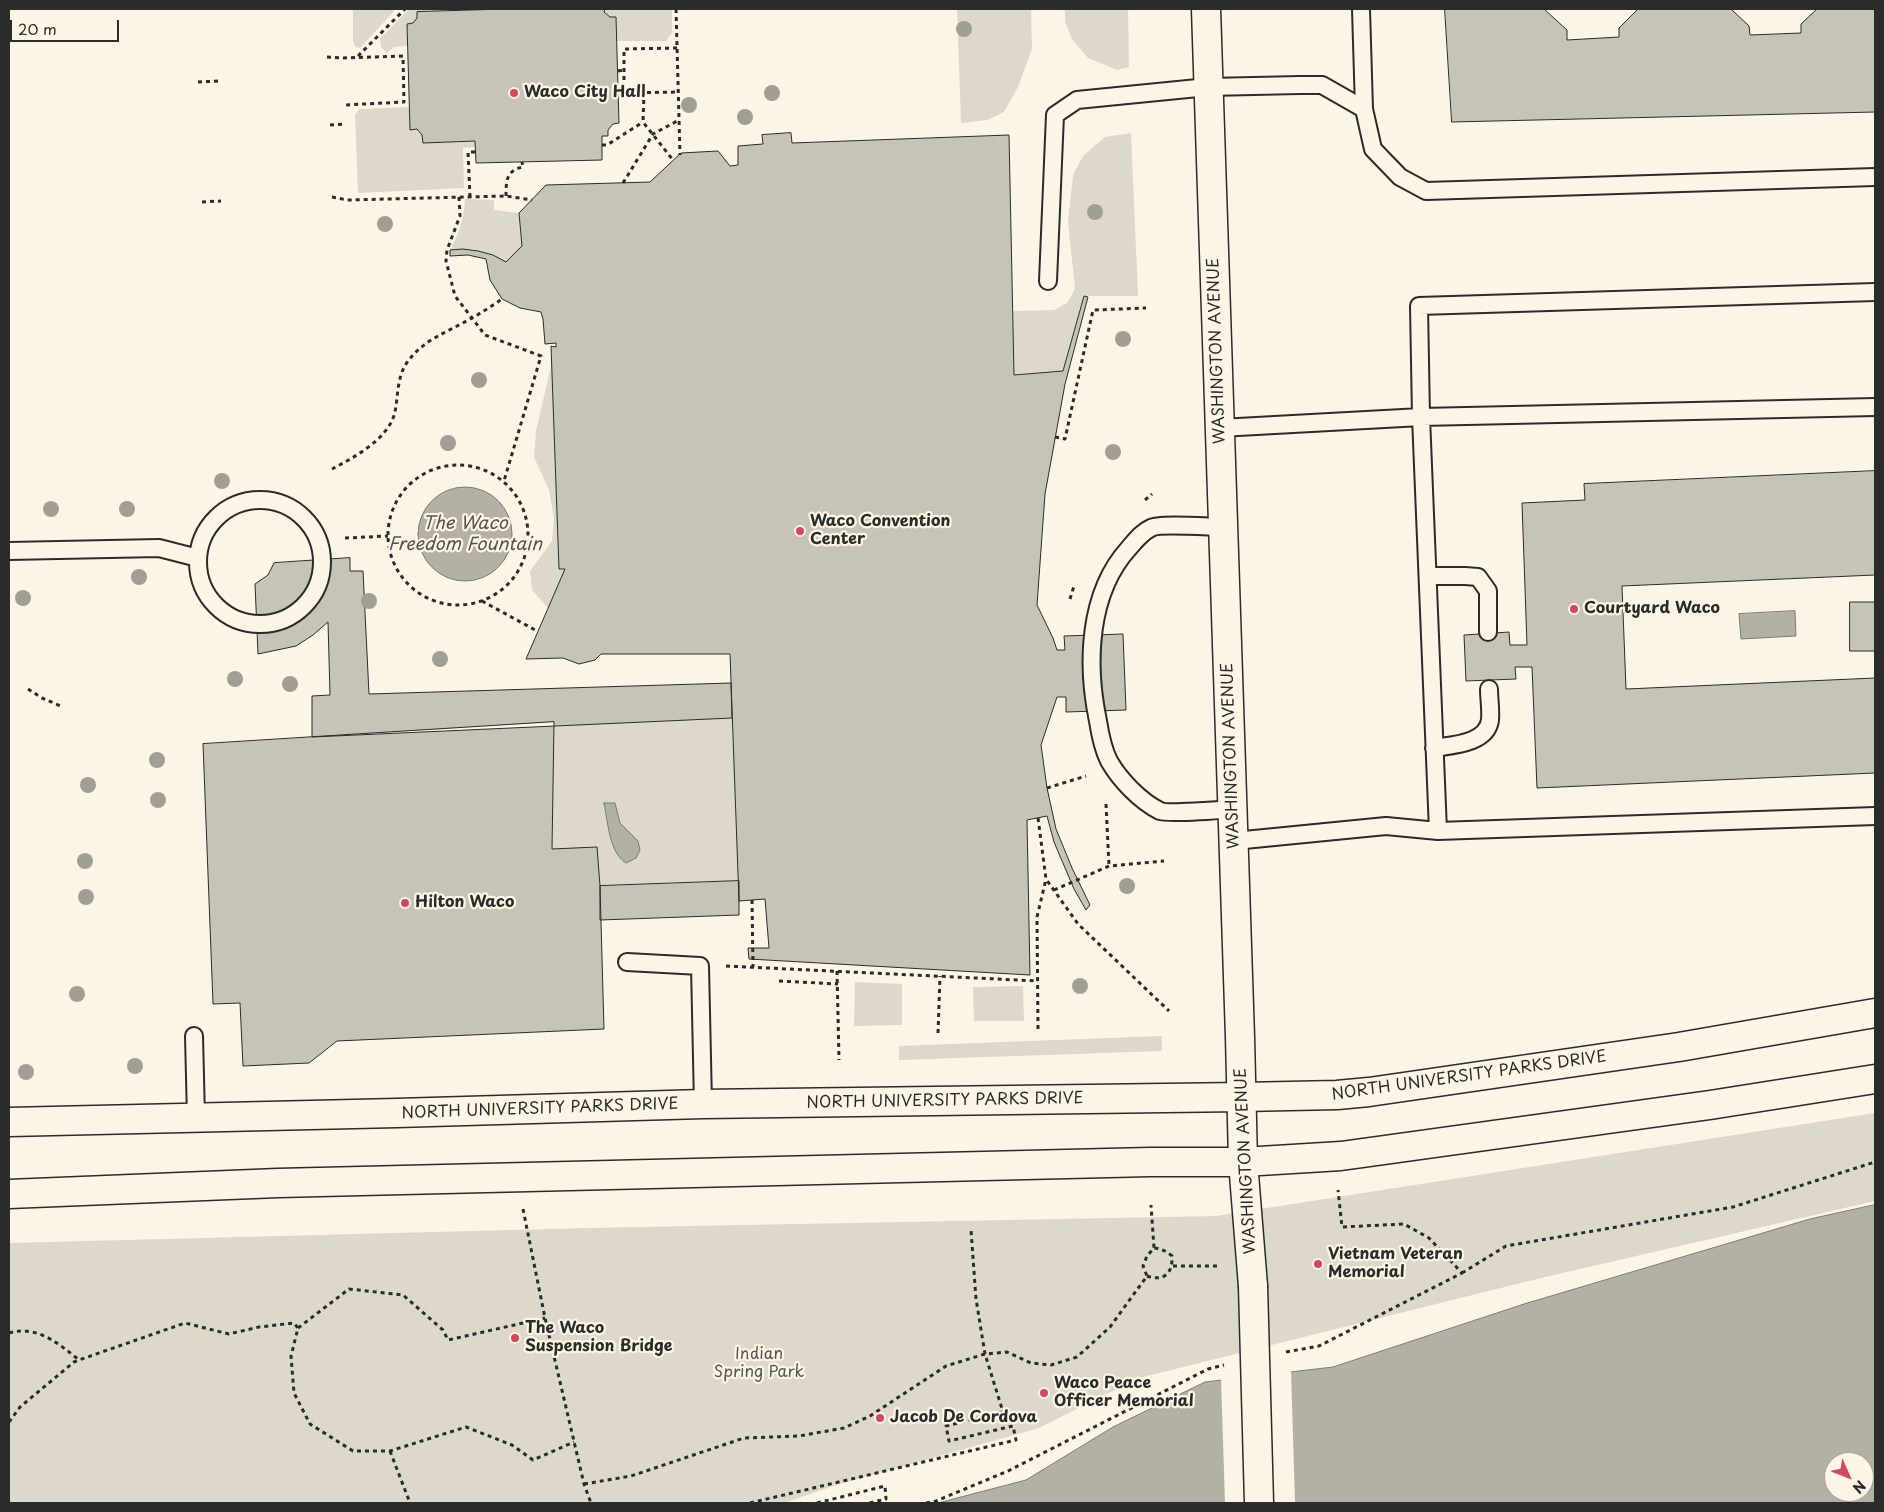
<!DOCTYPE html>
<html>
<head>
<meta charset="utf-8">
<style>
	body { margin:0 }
	#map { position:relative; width:1884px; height:1512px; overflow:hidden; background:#fcf5e5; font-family:"Playpen Sans",sans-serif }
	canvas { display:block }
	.frame { position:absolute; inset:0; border:10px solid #2b2b2b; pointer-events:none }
	.north { position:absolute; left:1824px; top:1452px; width:50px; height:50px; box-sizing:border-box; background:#fcf5e5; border:1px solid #a8a49b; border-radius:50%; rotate:134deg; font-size:14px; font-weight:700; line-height:20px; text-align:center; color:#2b2b2b }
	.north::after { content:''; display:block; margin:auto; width:18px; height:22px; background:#d1495b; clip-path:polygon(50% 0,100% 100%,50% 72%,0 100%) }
	.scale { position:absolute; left:10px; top:20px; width:109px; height:22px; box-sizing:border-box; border:2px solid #2b2b2b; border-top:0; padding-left:6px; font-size:15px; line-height:18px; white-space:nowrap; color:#2b2b2b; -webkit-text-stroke:4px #fcf5e5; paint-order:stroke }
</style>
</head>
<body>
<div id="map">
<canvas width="1884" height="1512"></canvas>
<div class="frame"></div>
<div class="north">N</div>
<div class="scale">20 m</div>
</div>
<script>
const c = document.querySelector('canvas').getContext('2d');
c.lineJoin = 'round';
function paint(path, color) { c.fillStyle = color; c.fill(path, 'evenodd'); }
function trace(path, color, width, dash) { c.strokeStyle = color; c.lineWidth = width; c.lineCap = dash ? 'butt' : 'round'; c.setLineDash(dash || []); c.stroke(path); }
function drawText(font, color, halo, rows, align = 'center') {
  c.font = font + ' "Playpen Sans",sans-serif'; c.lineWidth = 4.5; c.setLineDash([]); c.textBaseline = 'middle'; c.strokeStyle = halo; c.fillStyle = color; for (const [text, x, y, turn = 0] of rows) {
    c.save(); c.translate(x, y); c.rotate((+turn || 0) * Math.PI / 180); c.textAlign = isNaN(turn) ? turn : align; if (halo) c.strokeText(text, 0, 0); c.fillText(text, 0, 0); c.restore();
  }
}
paint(new Path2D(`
	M 353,9 L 396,9 L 360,48 L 356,47 L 353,42 Z
	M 409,9 L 453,9 L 453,11 L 417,12 L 417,18 L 413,23 L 407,24 L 407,46 L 394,47 L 387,53 L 381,47 L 380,39 Z
	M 605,9 L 672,9 L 672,33 L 666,41 L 617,41 L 616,17 L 610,17 L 604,12 Z
	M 957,9 L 1031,9 L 1032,49 L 1018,87 L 1004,112 L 987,120 L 961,123 Z
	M 1065,9 L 1128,9 L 1129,67 L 1117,70 L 1088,58 L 1072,39 L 1065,22 Z
	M 409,107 L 410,130 L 417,129 L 422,135 L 423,142 L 475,141 L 476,147 L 463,148 L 464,188 L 358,193 L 355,114 L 360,109 Z
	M 1131,133 L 1138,296 L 1084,296 L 1063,371 L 1014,375 L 1013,311 L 1054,310 L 1067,303 L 1075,289 L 1068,222 L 1073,175 L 1083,156 L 1105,137 Z
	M 465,199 L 494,200 L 494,210 L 519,213 L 522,246 L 506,262 C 488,253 470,248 450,250 C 459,233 464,219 465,199 Z
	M 552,362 L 565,569 L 548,608 L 532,590 L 530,571 L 552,541 L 554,518 L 549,490 L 534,457 L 536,431 Z
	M 732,718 L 739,881 L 600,886 L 597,848 L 552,849 L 554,722 Z
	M 855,982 L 902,984 L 902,1025 L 854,1026 Z
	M 1023,986 L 1024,1021 L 974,1021 L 973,987 Z
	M 1162,1036 L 1162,1051 L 899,1060 L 899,1046 Z
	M 1875,1113 L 1875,1201 L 1541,1278 L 1139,1378 L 1039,1428 L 833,1486 L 784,1503 L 9,1503 L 9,1243 L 588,1228 L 1216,1216 Z`), '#ded8ca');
const water = new Path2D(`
	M418 534a47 47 0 1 1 94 0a47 47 0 1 1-94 0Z
	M 1795,611 L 1796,636 L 1741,639 L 1739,614 Z
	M 604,803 L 615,803 L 620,823 L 638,841 L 640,850 L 636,858 L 626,863 C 609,852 608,822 604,803 Z
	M 1875,1205 L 1875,1503 L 938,1503 L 1026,1480 L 1113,1427 L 1205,1382 L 1333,1367 L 1524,1304 L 1810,1219 ZM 1834,1462 L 1864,1462 L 1864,1492 L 1834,1492 Z`);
paint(water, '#b4b0a5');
trace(water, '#7d7b74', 1);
paint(new Path2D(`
	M 1291,1370 L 1295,1503 L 1225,1503 L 1221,1378 Z`), '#fcf5e5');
const building = new Path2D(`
	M 505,9 L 605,9 L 604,12 L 610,17 L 616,17 L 619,123 L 613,124 L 608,130 L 608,136 L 602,136 L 602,160 L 476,163 L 475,141 L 423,143 L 422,135 L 417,129 L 410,130 L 407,24 L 413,23 L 417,18 L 417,12 Z
	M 1445,9 L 1544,9 L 1567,30 L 1567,40 L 1619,37 L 1619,28 L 1638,9 L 1731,9 L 1749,26 L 1750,35 L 1801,33 L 1801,24 L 1817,9 L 1875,9 L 1875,112 L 1452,122 Z
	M 791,133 L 792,143 L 1009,135 L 1014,375 L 1063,371 L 1084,296 L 1088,297 L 1065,384 L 1045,494 L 1037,605 L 1053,638 L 1057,650 L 1065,650 L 1064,636 L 1123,634 L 1126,710 L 1066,712 L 1066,697 L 1057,697 L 1041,745 L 1047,788 L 1056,829 L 1072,868 L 1090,905 L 1086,910 L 1074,889 L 1054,842 L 1047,816 L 1027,820 L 1030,975 L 749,959 L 748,948 L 769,948 L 765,899 L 739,901 L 730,654 L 601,654 L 595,660 L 579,664 L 563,658 L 526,659 L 565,569 L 559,569 L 551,346 L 556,347 L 556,343 L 545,344 L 543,319 L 541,312 L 520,308 L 502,299 L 490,280 L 486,259 L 468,255 L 450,256 L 450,250 L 463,249 L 478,251 L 493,255 L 506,262 L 522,246 L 519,213 L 546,185 L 650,182 L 681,153 L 718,151 L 730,166 L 738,165 L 738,146 L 763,144 L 762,135 Z
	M 1875,471 L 1875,575 L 1622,586 L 1626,689 L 1875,678 L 1875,773 L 1537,788 L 1532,667 L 1515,667 L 1516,679 L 1466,681 L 1464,635 L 1509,632 L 1510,645 L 1527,645 L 1522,503 L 1585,500 L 1584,484 Z
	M 350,558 L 350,571 L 363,571 L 369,694 L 731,683 L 732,718 L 312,737 L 312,696 L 330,695 L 328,622 L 313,635 L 296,646 L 258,654 L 255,584 L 268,575 L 274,563 Z
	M 1850,602 L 1875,602 L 1875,651 L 1850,651 Z
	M 554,722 L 552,849 L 597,847 L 600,886 L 604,1029 L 337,1041 L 309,1063 L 243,1066 L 240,1003 L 213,1004 L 203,744 Z
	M 739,881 L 739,915 L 600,920 L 600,886 Z`);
paint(building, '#c8c3b7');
trace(building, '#2b2b2b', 1);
const service = new Path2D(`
	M 1361,9 L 1364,109 L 1373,149 L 1400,177 L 1426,191 L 1875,177
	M 1048,281 L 1055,115 L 1077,100 L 1208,87 L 1300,85 L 1322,85 L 1364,109
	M 1875,292 L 1419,306 L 1421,417 L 1438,831 L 1875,816
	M 1220,428 L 1421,417 L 1875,407
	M198 562a62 62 0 1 1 124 0a62 62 0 1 1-124 0Z
	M 1223,527 C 1211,527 1159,523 1151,528 C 1142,532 1136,540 1129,548 C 1088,593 1086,664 1098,721 C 1100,734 1103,749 1109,761 C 1120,780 1140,801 1160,811 C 1168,814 1220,810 1232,809
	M 9,551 L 159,548 L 198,558
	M 1428,576 L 1465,576 L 1478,577 L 1488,591 L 1488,632
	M 1434,748 C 1451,745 1487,744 1490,720 C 1491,710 1489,699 1489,689
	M 1234,841 L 1386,826 L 1438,831
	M 627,962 L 700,966 L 703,1104
	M 194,1036 L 196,1118`);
const tertiary = new Path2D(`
	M 1242,1097 L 1337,1095 L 1369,1092 L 1679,1047 L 1875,1013
	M 1243,1162 L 1341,1156 L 1710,1105 L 1875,1079`);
const secondary = new Path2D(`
	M 1206,9 L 1240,1037 L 1243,1162 L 1253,1286
	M 9,1122 L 397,1113 L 703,1104 L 1242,1097
	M 9,1194 L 278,1183 L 1150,1162 L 1243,1162`);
trace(service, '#2b2b2b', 20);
trace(tertiary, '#2b2b2b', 31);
trace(secondary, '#2b2b2b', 31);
trace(new Path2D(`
	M 457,9 L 457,11
	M 676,9 L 680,155
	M 677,48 L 624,49 L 624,93 L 678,92
	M 358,56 L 405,9
	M 327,57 L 343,58 L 403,56 L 404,102 L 344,105
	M 618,71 L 623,70
	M 198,82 L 218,81
	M 644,92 L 643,122 L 673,160
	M 330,125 L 345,124
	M 602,145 L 607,145 L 643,122
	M 623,183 L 653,134 L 679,120
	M 506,196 C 506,182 506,170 523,167 L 522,162
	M 332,197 L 347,200 L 506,196 L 532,200
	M 459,197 L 460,216 L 447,250 L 446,261 L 455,296 L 485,335 L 541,356 L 504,481
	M 470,197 L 468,152 L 476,152
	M 202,202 L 221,201
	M 1055,437 L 1065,439 L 1093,310 L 1146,308
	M388 535a70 70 0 1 1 140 0a70 70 0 1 1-140 0Z
	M 332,469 C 353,458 389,439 395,412 C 398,397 397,378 406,364 C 422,340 446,333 470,319 C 481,313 492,306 502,299
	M 1145,500 L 1152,494
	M 345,538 L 388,536
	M 1070,599 L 1074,586
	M 482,601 L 537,631
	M 28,689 L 42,698 L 63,707
	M 1047,788 L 1086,776
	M 1106,804 L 1109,866
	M 1038,818 L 1046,879 L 1078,924 L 1169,1011
	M 1054,890 L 1109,866 L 1164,861
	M 752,900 L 753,967
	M 726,966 L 1038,981
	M 837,971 L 839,1060
	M 779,981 L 838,984
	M 1038,1029 L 1037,917 L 1046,879
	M 938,1033 L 940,976
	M 523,1209 L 545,1318 L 584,1484 L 591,1503
	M 1173,1266 L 1220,1266
	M 1462,1273 L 1506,1246 L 1733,1207 L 1875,1162
	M 1147,1276 C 1164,1282 1173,1273 1172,1256 C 1166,1251 1162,1249 1154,1248
	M 298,1328 L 349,1289 L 403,1295 L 443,1330 L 448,1340 L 545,1318
	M 9,1333 C 37,1325 58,1343 79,1360
	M 1286,1352 L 1319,1346 L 1462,1273 L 1429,1238 L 1404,1224 L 1342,1227 L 1338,1190
	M 9,1422 L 20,1407 L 74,1362 L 79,1360 L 185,1323 L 229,1334 L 259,1327 L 294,1323 L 298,1328 L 291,1356 L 294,1393 L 310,1424 L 353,1451 L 390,1451 L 466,1427 L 512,1445 L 533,1460 L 574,1442
	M 390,1451 L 410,1503
	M 584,1484 L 631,1476 L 744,1438 L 799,1436 L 844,1428 L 870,1416 L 946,1366 L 985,1354 L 1007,1352 L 1031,1363 L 1051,1365 L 1077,1357 L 1110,1327 L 1147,1276 L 1143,1266 L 1147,1256 L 1154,1248 L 1151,1205
	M 750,1503 L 1016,1440 L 1013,1426 L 949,1441 L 946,1426 L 1003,1412 L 985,1354 L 976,1299 L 971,1230
	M 817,1503 L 885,1486 L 886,1499 L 869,1503
	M 926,1503 L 936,1501 L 1008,1471 L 1208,1369 L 1224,1365`), '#2b2b2b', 3, [4, 4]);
trace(service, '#fcf5e5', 16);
trace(tertiary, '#fcf5e5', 28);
trace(secondary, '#fcf5e5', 28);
const secondaryBridge = new Path2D(`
	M 1253,1286 L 1259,1503`);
trace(secondaryBridge, '#2b2b2b', 31, []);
trace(secondaryBridge, '#fcf5e5', 28);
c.fillStyle = '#a29e95';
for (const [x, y] of [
	[964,29],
	[772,93],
	[689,105],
	[745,117],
	[1095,212],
	[385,224],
	[1123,339],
	[479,380],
	[448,443],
	[1113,452],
	[222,481],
	[51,509],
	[127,509],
	[139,577],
	[23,598],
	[369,601],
	[440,659],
	[235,679],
	[290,684],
	[157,760],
	[88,785],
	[158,800],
	[85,861],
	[1127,886],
	[86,897],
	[1080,986],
	[77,994],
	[135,1066],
	[26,1072]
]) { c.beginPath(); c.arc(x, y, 8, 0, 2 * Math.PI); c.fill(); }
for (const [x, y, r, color] of [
	[514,93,5,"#d1495b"],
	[800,531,5,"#d1495b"],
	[1574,609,5,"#d1495b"],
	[405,903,5,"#d1495b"],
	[1318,1264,5,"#d1495b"],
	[515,1338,5,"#d1495b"],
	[1044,1393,5,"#d1495b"],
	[880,1418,5,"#d1495b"]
]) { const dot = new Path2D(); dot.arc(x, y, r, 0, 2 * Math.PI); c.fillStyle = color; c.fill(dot); trace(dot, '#fcf5e5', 2); }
drawText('bold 16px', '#2b2b2b', '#fcf5e5', [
	["Waco City Hall",524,93],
	["Waco Convention",810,522],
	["Center",810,540],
	["Courtyard Waco",1584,609],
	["Hilton Waco",415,903],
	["Vietnam Veteran",1328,1255],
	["Memorial",1328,1273],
	["The Waco",525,1329],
	["Suspension Bridge",525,1347],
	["Waco Peace",1054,1384],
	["Officer Memorial",1054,1402],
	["Jacob De Cordova",890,1418]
], 'left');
drawText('16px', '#2b2b2b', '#fcf5e5', [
	["WASHINGTON AVENUE",1217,351,-92],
	["WASHINGTON AVENUE",1231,756,-92],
	["NORTH UNIVERSITY PARKS DRIVE",1469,1076,-8],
	["NORTH UNIVERSITY PARKS DRIVE",945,1101,-1],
	["NORTH UNIVERSITY PARKS DRIVE",540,1109,-2],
	["WASHINGTON AVENUE",1246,1161,-93]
]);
drawText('16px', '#585653', '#fcf5e5', [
	["Indian",759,1355],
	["Spring Park",759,1373]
]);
drawText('italic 18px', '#545350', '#fcf5e5', [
	["The Waco",465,524],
	["Freedom Fountain",465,545]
]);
</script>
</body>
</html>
